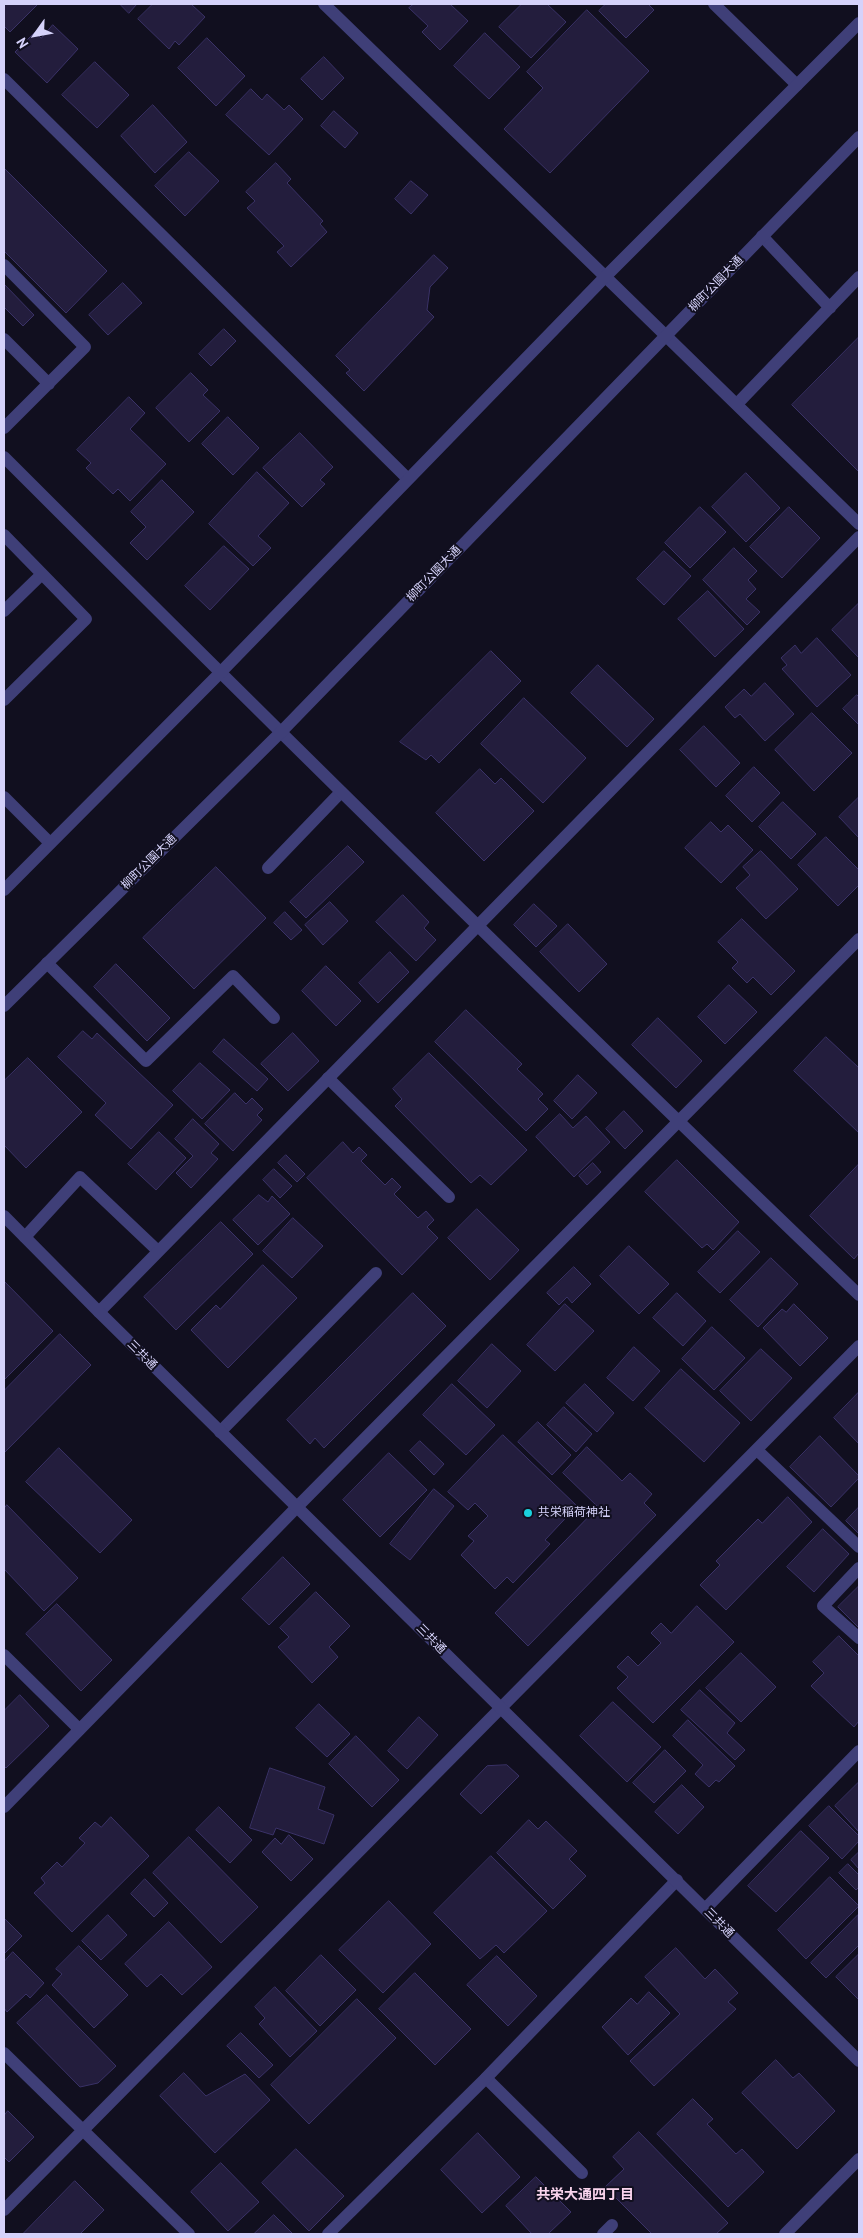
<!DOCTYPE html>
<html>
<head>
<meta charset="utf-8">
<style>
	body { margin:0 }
	#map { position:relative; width:863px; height:2238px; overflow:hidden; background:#110f1f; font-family:"PT Sans",sans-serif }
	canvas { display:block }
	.frame { position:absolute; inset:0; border:5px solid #d5d2fa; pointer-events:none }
	.north { position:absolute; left:10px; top:10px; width:50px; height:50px; -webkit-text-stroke:4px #110f1f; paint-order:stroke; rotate:238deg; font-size:14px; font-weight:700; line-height:20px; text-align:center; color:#d5d2fa }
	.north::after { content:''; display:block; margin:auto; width:18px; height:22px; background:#d5d2fa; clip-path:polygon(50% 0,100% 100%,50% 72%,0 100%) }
</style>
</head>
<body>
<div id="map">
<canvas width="863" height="2238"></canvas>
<div class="frame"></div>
<div class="north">N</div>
</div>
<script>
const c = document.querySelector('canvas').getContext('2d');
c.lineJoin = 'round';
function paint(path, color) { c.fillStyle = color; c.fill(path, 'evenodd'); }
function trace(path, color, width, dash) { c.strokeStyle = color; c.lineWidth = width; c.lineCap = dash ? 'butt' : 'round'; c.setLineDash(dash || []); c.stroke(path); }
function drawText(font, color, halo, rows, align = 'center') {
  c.font = font + ' "PT Sans","Noto Sans JP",sans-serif'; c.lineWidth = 4; c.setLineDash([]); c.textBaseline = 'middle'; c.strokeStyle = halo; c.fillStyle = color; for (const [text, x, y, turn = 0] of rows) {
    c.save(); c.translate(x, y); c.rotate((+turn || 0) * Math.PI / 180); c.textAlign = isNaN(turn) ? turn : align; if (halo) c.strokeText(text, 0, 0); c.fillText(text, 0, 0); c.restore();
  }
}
const building = new Path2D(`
	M 4,4 L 38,4 L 10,32 L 4,26 Z
	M 120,4 L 137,4 L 129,13 Z
	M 153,4 L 191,4 L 205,17 L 179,45 L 175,41 L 169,49 L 138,19 Z
	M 414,4 L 450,4 L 468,21 L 440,50 L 422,32 L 428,26 L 409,8 Z
	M 522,4 L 547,4 L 566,22 L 531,58 L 499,27 Z
	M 606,4 L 648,4 L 654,10 L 626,38 L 599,11 Z
	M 587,10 L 649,71 L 550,173 L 504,129 L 543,88 L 527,72 Z
	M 53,25 L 78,49 L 47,83 L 15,52 L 35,32 L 41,38 Z
	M 485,33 L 520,67 L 489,99 L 454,66 Z
	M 207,38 L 245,76 L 216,106 L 178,68 Z
	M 324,57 L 344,78 L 322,100 L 301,79 Z
	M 95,62 L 129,95 L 97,128 L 62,95 Z
	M 251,89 L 262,100 L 267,94 L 284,110 L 289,105 L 303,119 L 269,155 L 226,115 Z
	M 153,105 L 187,142 L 155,173 L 121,136 Z
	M 334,111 L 358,133 L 345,148 L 321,126 Z
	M 189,152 L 219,181 L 185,216 L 155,186 Z
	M 276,163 L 291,179 L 287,183 L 323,221 L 320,224 L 327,232 L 291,267 L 277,252 L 284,246 L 247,208 L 255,201 L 246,192 Z
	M 4,168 L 107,271 L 66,313 L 4,251 Z
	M 411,181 L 428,195 L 411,214 L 395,199 Z
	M 434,255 L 448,268 L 430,287 L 427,310 L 434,317 L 364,391 L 346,373 L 350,370 L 336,356 Z
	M 123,283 L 142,303 L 108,335 L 89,315 Z
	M 4,284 L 34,315 L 23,326 L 4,307 Z
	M 224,329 L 236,341 L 211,366 L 199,354 Z
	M 859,337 L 859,472 L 792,405 Z
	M 191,373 L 208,390 L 203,395 L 220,411 L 189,442 L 156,408 Z
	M 129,397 L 145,413 L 130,429 L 166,464 L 130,501 L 118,489 L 113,494 L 86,468 L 91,463 L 77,450 Z
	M 228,417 L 259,448 L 233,475 L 202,444 Z
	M 300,433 L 333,467 L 320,480 L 325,484 L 302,507 L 263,468 Z
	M 257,472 L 289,503 L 258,536 L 271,548 L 253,566 L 209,524 Z
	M 746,473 L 780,508 L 746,542 L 712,507 Z
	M 162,480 L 194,512 L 147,560 L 130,543 L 146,527 L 131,512 Z
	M 700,507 L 726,532 L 690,568 L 665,543 Z
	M 789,507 L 820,538 L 782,578 L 750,547 Z
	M 224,546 L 249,569 L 210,610 L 185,586 Z
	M 734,548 L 757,571 L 748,580 L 756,589 L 746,599 L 760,612 L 747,625 L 703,580 Z
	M 664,551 L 691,576 L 664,605 L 637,579 Z
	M 708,591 L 744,629 L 715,657 L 678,619 Z
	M 859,603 L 859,658 L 832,630 Z
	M 817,638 L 851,675 L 817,707 L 782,669 L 787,665 L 781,658 L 795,645 L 801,653 Z
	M 491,651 L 521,681 L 439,763 L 431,755 L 426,760 L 400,742 Z
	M 598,665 L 654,719 L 627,747 L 571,693 Z
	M 765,683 L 794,714 L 765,741 L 740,714 L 735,718 L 725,707 L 744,689 L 751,696 Z
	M 857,695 L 859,697 L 859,725 L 843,709 Z
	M 524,698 L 586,758 L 543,803 L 481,744 Z
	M 812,713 L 852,753 L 814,791 L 775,750 Z
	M 704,726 L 740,763 L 716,787 L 680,750 Z
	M 754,767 L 780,793 L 752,822 L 726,796 Z
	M 480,769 L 495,784 L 501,778 L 534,811 L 484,861 L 436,813 Z
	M 859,797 L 859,838 L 839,817 Z
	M 783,802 L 816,834 L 791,859 L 759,827 Z
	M 711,822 L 721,832 L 728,825 L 753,850 L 721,883 L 685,848 Z
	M 826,837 L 859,870 L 859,885 L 838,906 L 798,865 Z
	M 348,846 L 364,862 L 306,918 L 290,902 Z
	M 761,851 L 798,889 L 766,919 L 736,888 L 750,875 L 743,867 Z
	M 216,867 L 266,918 L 194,989 L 143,938 Z
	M 403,895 L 429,922 L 424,928 L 436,940 L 416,961 L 376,922 Z
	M 330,902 L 348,921 L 323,945 L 305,925 Z
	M 534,904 L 557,926 L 536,947 L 514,925 Z
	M 285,912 L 302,930 L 291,940 L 274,923 Z
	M 742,919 L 795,971 L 771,995 L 753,977 L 747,983 L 732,968 L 738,962 L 718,942 Z
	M 568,924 L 607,964 L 579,992 L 540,952 Z
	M 390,952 L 409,972 L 378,1003 L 359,983 Z
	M 116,964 L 170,1018 L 147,1041 L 94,987 Z
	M 326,966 L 361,1001 L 336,1026 L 302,991 Z
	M 729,985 L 757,1012 L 725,1044 L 698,1017 Z
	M 466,1010 L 522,1064 L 517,1069 L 543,1094 L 538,1099 L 548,1109 L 526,1131 L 435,1042 Z
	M 658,1018 L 702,1061 L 676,1088 L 632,1045 Z
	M 83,1031 L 92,1039 L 97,1033 L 173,1105 L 131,1149 L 95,1115 L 106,1103 L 58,1057 Z
	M 293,1033 L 319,1061 L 288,1091 L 261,1064 Z
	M 826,1037 L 859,1068 L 859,1133 L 794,1071 Z
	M 224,1039 L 268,1079 L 257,1091 L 213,1052 Z
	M 429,1053 L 527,1150 L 491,1185 L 480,1175 L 471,1183 L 395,1106 L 402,1099 L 393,1089 Z
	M 28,1058 L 82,1112 L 26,1168 L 4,1145 L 4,1081 Z
	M 200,1063 L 230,1090 L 202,1119 L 173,1091 Z
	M 578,1075 L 597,1093 L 572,1119 L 554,1101 Z
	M 235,1093 L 246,1104 L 252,1098 L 263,1109 L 257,1115 L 262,1120 L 233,1151 L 205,1124 Z
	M 624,1111 L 643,1131 L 625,1149 L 606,1129 Z
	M 560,1114 L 573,1128 L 586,1116 L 610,1142 L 574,1177 L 536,1137 Z
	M 193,1119 L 219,1144 L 211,1153 L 218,1159 L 191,1188 L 176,1173 L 193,1156 L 175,1139 Z
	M 159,1132 L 186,1158 L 156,1190 L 128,1164 Z
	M 343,1142 L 353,1153 L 359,1147 L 367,1155 L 361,1161 L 385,1185 L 392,1178 L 401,1187 L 394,1194 L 418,1218 L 426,1211 L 434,1220 L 427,1227 L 438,1238 L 402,1275 L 307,1178 Z
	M 286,1155 L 305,1174 L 297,1182 L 278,1163 Z
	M 677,1160 L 739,1222 L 713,1250 L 707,1244 L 702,1248 L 645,1192 Z
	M 593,1163 L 601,1172 L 587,1185 L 579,1176 Z
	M 859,1164 L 859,1253 L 854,1259 L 810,1216 Z
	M 274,1169 L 292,1186 L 280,1198 L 263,1180 Z
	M 259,1195 L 268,1202 L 272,1196 L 290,1214 L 258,1245 L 233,1220 Z
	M 477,1209 L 519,1250 L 490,1280 L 448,1238 Z
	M 293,1218 L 323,1246 L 292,1278 L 263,1251 Z
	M 221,1222 L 253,1254 L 176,1330 L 144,1297 Z
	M 738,1231 L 760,1252 L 720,1293 L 698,1272 Z
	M 629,1246 L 669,1284 L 639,1314 L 600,1276 Z
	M 771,1258 L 798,1284 L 758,1327 L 730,1300 Z
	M 263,1265 L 297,1298 L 228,1368 L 191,1330 L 216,1305 L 220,1309 Z
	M 574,1267 L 591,1284 L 572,1303 L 567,1297 L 559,1305 L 547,1293 Z
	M 4,1281 L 53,1331 L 4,1380 Z
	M 413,1293 L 446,1326 L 324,1448 L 315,1438 L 310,1444 L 287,1420 Z
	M 677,1293 L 706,1321 L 683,1346 L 653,1318 Z
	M 565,1304 L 594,1331 L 555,1371 L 527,1345 Z
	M 794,1304 L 828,1338 L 800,1366 L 763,1328 L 782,1309 L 786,1312 Z
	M 712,1327 L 745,1358 L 714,1390 L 682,1359 Z
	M 60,1334 L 91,1365 L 4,1453 L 4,1391 Z
	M 492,1344 L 521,1371 L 487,1408 L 458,1381 Z
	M 634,1347 L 660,1371 L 633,1401 L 607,1378 Z
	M 761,1349 L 792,1378 L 751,1421 L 720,1391 Z
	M 681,1369 L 740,1423 L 704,1462 L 645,1408 Z
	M 452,1384 L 495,1425 L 466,1455 L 423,1415 Z
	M 585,1384 L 614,1413 L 597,1432 L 566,1403 Z
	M 859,1392 L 859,1444 L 834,1418 Z
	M 564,1407 L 592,1434 L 576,1452 L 547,1425 Z
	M 538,1422 L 571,1455 L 552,1475 L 518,1442 Z
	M 503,1435 L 577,1506 L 545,1540 L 550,1544 L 513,1583 L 507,1577 L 495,1589 L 461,1555 L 474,1541 L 468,1536 L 488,1516 L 475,1503 L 468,1510 L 448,1492 Z
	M 820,1436 L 859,1476 L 859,1478 L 831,1507 L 790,1467 Z
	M 420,1441 L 444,1464 L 434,1475 L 410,1451 Z
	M 587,1447 L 622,1481 L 630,1473 L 652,1494 L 644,1503 L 656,1515 L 528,1646 L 495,1613 L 598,1507 L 563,1473 Z
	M 59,1448 L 132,1520 L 100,1553 L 26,1482 Z
	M 389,1453 L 427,1490 L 380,1537 L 343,1500 Z
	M 434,1489 L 454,1506 L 410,1560 L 390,1544 Z
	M 788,1497 L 812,1522 L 726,1610 L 700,1585 L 720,1565 L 716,1561 L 758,1519 L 762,1523 Z
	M 7,1505 L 78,1578 L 44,1611 L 4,1569 L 4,1509 Z
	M 859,1507 L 859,1534 L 846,1521 Z
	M 823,1529 L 849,1554 L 814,1592 L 787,1567 Z
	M 283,1557 L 310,1584 L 269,1625 L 242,1599 Z
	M 859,1586 L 859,1628 L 838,1607 Z
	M 316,1592 L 350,1626 L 329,1647 L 338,1657 L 312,1683 L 278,1647 L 289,1637 L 280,1628 Z
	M 57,1604 L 112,1660 L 81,1691 L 26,1634 Z
	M 697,1606 L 734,1642 L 653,1723 L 617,1688 L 628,1677 L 617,1667 L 628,1656 L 638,1666 L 661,1643 L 651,1633 L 661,1623 L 671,1633 Z
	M 839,1636 L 859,1656 L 859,1721 L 854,1727 L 811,1686 L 824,1673 L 813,1662 Z
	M 741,1653 L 776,1687 L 741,1722 L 706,1688 Z
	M 700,1690 L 735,1723 L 727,1733 L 745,1750 L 735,1760 L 681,1710 Z
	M 20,1695 L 49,1726 L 6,1768 L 4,1766 L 4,1711 Z
	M 613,1702 L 661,1747 L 627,1782 L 580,1736 Z
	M 319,1704 L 350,1734 L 327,1757 L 296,1728 Z
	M 419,1717 L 438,1735 L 407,1769 L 388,1751 Z
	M 688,1720 L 735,1766 L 719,1782 L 716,1780 L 709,1787 L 695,1774 L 703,1765 L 673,1736 Z
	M 356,1736 L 399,1780 L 372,1807 L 329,1764 Z
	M 665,1750 L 686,1771 L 654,1803 L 633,1783 Z
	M 507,1765 L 519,1776 L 481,1814 L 460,1794 L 487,1766 Z
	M 270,1768 L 325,1787 L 318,1809 L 334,1815 L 324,1844 L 276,1828 L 273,1835 L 250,1828 Z
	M 859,1782 L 859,1832 L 835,1806 Z
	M 682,1785 L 704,1807 L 678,1834 L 655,1812 Z
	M 829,1806 L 859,1836 L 859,1841 L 842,1859 L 809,1826 Z
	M 219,1807 L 252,1840 L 230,1863 L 196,1830 Z
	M 111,1817 L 149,1856 L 72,1932 L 34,1893 L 45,1883 L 41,1878 L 57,1862 L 62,1867 L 85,1843 L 79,1838 L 95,1822 L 101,1827 Z
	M 529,1820 L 538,1829 L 546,1821 L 577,1851 L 569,1859 L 586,1876 L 553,1909 L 497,1853 Z
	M 801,1831 L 829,1858 L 776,1912 L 748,1886 Z
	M 289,1835 L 313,1859 L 291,1881 L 262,1852 L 275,1838 L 281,1844 Z
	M 189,1837 L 258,1907 L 221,1943 L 153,1873 Z
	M 859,1852 L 859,1869 L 851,1860 Z
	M 491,1856 L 547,1911 L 504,1953 L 496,1945 L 480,1959 L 434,1913 Z
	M 848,1864 L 859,1875 L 859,1887 L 856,1890 L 839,1873 Z
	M 830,1877 L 859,1906 L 806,1959 L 778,1930 Z
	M 145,1879 L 168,1903 L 154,1917 L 131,1894 Z
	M 389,1901 L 431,1944 L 383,1993 L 339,1950 Z
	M 108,1915 L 127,1935 L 101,1960 L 82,1941 Z
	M 858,1915 L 859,1945 L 826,1978 L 811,1963 Z
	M 4,1918 L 22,1936 L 4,1954 Z
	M 169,1922 L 212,1967 L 182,1995 L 161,1974 L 147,1987 L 125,1964 Z
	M 79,1946 L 128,1995 L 94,2028 L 52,1985 L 62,1974 L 56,1969 Z
	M 676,1948 L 705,1979 L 715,1969 L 738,1993 L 728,2002 L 736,2009 L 654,2086 L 630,2061 L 680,2014 L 645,1977 Z
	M 13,1952 L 44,1983 L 30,1998 L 26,1994 L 7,2012 L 4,2008 L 4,1962 Z
	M 859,1954 L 859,2000 L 836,1977 Z
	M 321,1955 L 356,1990 L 320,2026 L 286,1991 Z
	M 497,1956 L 537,1996 L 508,2026 L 467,1985 Z
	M 415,1973 L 471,2029 L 435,2065 L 379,2009 Z
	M 275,1987 L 317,2031 L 290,2057 L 259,2024 L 265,2018 L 255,2007 Z
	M 649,1992 L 670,2013 L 628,2055 L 602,2027 L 631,1998 L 637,2004 Z
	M 47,1995 L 116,2066 L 98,2083 L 80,2087 L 17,2023 Z
	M 357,1999 L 396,2038 L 309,2124 L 271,2085 Z
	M 241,2033 L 273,2065 L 259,2078 L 227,2046 Z
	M 776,2060 L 793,2078 L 799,2073 L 835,2111 L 797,2149 L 742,2093 Z
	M 184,2073 L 206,2096 L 245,2074 L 270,2100 L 215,2153 L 160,2096 Z
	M 693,2099 L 713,2119 L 707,2124 L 736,2154 L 742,2149 L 764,2172 L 728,2207 L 657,2134 Z
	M 8,2111 L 34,2137 L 9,2162 L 4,2157 L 4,2116 Z
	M 639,2132 L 728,2223 L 716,2234 L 652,2234 L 605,2187 L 624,2169 L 613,2157 Z
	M 478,2133 L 520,2177 L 482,2213 L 441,2170 Z
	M 296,2149 L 344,2196 L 309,2231 L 262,2183 Z
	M 221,2163 L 259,2202 L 228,2231 L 191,2192 Z
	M 536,2177 L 571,2212 L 548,2234 L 532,2234 L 506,2206 Z
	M 75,2181 L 104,2210 L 80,2234 L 23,2234 Z
	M 274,2215 L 293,2234 L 254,2234 Z`);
paint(building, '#231d3d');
trace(building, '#3a3267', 1);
trace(new Path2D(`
	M 762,236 L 830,308
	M 4,265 L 85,347 L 4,428
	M 4,339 L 49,384
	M 737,404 L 859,277
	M 4,535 L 86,619 L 4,700
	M 4,611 L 42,574
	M 4,797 L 50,843
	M 268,868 L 341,792
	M 47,963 L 146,1061 L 233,976 L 274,1018
	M 328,1078 L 449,1197
	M 25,1237 L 80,1177 L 158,1251
	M 220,1432 L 376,1273
	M 757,1450 L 859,1547
	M 859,1568 L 823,1606 L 859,1638
	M 486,2078 L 582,2173
	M 603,2234 L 612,2225`), '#3f3f78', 12);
trace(new Path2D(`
	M 324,4 C 502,177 682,350 859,524
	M 714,4 L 797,85
	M 4,79 L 407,478
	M 4,457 C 286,739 571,1019 859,1295
	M 99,1312 L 859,537
	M 4,1655 L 79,1729
	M 4,1807 L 297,1507 L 859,939
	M 705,1909 L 859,1751
	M 4,2053 L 189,2234
	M 4,2210 L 859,1346
	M 328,2234 L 486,2078 L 677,1880`), '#3f3f78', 12);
trace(new Path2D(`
	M 4,890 L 220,673 L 605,277 L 859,23
	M 4,1006 L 281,732 L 859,137
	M 4,1216 L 99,1312 L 859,2061
	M 785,2234 L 859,2159`), '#3f3f78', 12);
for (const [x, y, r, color] of [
	[528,1513,5,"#1ad1dd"]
]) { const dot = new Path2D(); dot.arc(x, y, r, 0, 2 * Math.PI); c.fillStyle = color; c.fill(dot); trace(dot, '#110f1f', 2); }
drawText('12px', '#d5d2fa', '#110f1f', [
	["柳町公園大通",716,284,-46],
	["柳町公園大通",434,574,-46],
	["柳町公園大通",149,862,-45],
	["三共通",142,1355,45],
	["三共通",431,1639,45],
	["三共通",719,1923,45]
]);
drawText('12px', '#d5d2fa', '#110f1f', [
	["共栄稲荷神社",538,1513]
], 'left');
drawText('bold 14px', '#fad4ed', '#110f1f', [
	["共栄大通四丁目",585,2195]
]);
</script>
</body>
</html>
